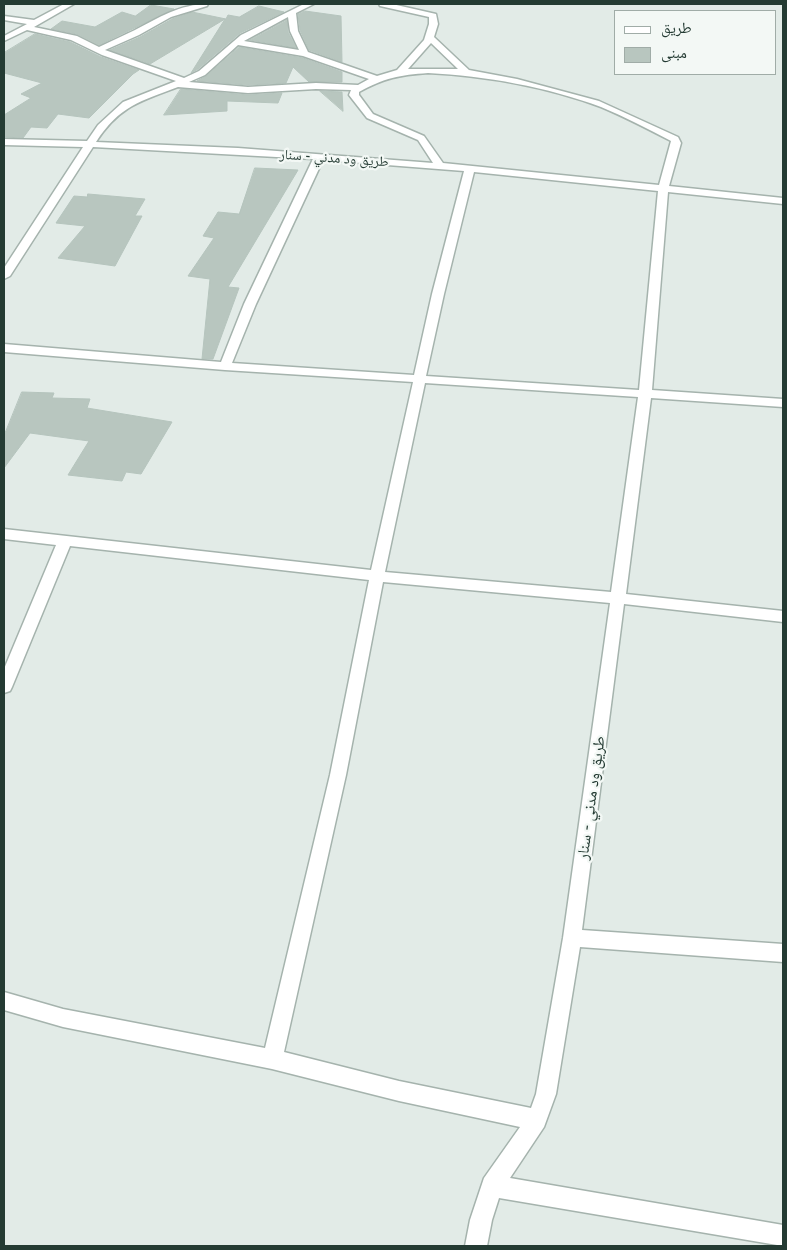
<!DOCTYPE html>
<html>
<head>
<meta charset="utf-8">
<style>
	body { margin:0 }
	#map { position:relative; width:787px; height:1250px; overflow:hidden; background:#e2ebe7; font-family:Lato,"Noto Naskh Arabic",sans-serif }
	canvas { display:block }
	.frame { position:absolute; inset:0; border:5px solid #243b33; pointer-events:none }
	.legend { position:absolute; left:614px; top:10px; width:162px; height:65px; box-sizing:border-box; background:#f3f8f5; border:1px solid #a0aca7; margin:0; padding:6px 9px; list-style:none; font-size:15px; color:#243b33 }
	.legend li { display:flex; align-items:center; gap:10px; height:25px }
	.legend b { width:25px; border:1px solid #a0aca7 }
</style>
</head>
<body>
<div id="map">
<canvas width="787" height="1250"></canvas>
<div class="frame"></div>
<ul class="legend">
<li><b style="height:6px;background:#fff"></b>طريق</li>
<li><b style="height:14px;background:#b8c6bf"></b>مبنى</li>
</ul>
</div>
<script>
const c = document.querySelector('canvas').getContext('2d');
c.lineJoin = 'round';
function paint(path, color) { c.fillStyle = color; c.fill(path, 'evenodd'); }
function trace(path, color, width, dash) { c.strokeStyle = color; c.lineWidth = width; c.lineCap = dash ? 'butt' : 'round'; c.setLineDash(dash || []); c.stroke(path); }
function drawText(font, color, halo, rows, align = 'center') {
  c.font = font + ' Lato,"Noto Naskh Arabic",sans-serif'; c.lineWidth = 4.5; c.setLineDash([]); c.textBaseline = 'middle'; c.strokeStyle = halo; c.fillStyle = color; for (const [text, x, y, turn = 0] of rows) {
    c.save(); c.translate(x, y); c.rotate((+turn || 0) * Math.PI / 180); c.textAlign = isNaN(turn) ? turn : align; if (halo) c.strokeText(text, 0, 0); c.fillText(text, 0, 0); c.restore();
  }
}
const building = new Path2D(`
	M 151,5 L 174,9 L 99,45 L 77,34 L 51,29 L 62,21 L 95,27 L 122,12 L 135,16 Z
	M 259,6 L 284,12 L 240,33 L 198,69 L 191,73 L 225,19 L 150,64 L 110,50 L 140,37 L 172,19 L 192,12 L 226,19 L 228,15 L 239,17 Z
	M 305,11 L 341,16 L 342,62 L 309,50 L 300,30 L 298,14 Z
	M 287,20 L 288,32 L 296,48 L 250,40 Z
	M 35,34 L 70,42 L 101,57 L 139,70 L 133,74 L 89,118 L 58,114 L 47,128 L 31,127 L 23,138 L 4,137 L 4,115 L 31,98 L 21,94 L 42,83 L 4,73 L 4,53 Z
	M 239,47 L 303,58 L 342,72 L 342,82 L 309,82 L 293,67 L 286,83 L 248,85 L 197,81 L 206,76 Z
	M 181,89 L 248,95 L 282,93 L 278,103 L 227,101 L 227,111 L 164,115 Z
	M 320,91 L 342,92 L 343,111 Z
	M 255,168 L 298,170 L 228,287 L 239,288 L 213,359 L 202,359 L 210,279 L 188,276 L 214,238 L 203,236 L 218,212 L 239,214 Z
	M 88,194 L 145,199 L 135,216 L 142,216 L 115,266 L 58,258 L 85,226 L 56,223 L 74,196 L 87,197 Z
	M 22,392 L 54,393 L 52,398 L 90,399 L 87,408 L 172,422 L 141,474 L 126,472 L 122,481 L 68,475 L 89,441 L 30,433 L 4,468 L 4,436 Z`);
paint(building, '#b8c6bf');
trace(building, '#b5c4bd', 1);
const minor = new Path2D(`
	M 64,4 L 74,4 L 34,27 L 77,36 L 99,47 C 111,41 123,36 135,30 C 158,18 180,4 208,4 L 207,6 L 171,17 L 139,35 L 105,50 L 184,78 L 199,71 L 241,35 L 304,4 L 314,4 L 296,13 L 298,31 L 308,52 L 377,76 L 397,70 L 424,40 L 429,24 L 429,17 L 380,6 L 379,4 L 392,4 L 436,14 L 438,24 L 434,37 L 469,70 L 517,79 L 599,101 L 678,137 L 681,143 L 669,186 L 783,198 L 783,204 L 668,192 L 652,390 L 783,399 L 783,407 L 651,398 L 626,594 L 783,611 L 783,622 L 624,604 L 582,930 L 783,944 L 783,962 L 580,947 L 556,1094 L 544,1127 L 510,1178 L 783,1225 L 783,1246 L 499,1198 L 492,1220 L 487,1246 L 465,1246 L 470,1220 L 484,1178 L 520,1127 L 399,1101 L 272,1069 L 63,1027 L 4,1010 L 4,992 L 63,1009 L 265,1048 L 330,775 L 369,580 L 70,546 L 12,687 L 10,691 L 4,693 L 4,669 L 56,545 L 4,539 L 4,529 L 371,570 L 413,382 L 225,370 L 4,352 L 4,344 L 221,362 L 244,304 L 313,159 L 93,147 L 10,276 L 4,279 L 4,268 L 83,147 L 4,145 L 4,139 L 87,141 L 98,125 L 123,102 L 176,81 L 102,55 L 71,40 L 27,30 L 4,41 L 4,36 L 27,24 L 4,20 L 4,16 L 34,20 ZM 288,17 L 290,31 L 299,50 L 244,41 ZM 431,43 L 458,69 L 408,69 ZM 238,45 L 303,56 L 369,79 L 358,85 L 316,83 L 248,87 L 189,82 L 205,75 ZM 428,73 C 486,76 547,87 601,107 C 625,117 648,129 671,141 L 659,185 L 443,163 L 424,136 L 373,114 L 359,95 L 359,92 C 384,78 400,75 428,73 ZM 178,87 L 248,93 L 316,89 L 351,90 L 349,95 L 367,118 L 418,140 L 433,163 L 238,148 L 96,142 C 119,106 141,101 178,87 ZM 323,160 L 464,171 L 432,294 L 414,375 L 232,363 L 256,304 ZM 474,172 L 658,191 L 639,390 L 426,376 L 444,294 ZM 425,383 L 638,397 L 611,592 L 385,572 ZM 383,582 L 610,603 L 563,938 L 536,1094 L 531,1108 L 399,1081 L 284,1052 L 346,775 Z`);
trace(minor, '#a5b3ad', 3);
paint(minor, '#fff');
drawText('14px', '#243b33', '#f3f8f5', [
	["طريق ود مدني - سنار",334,158,4]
]);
drawText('16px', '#243b33', '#f3f8f5', [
	["طريق ود مدني - سنار",591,798,-82]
]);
</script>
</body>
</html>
